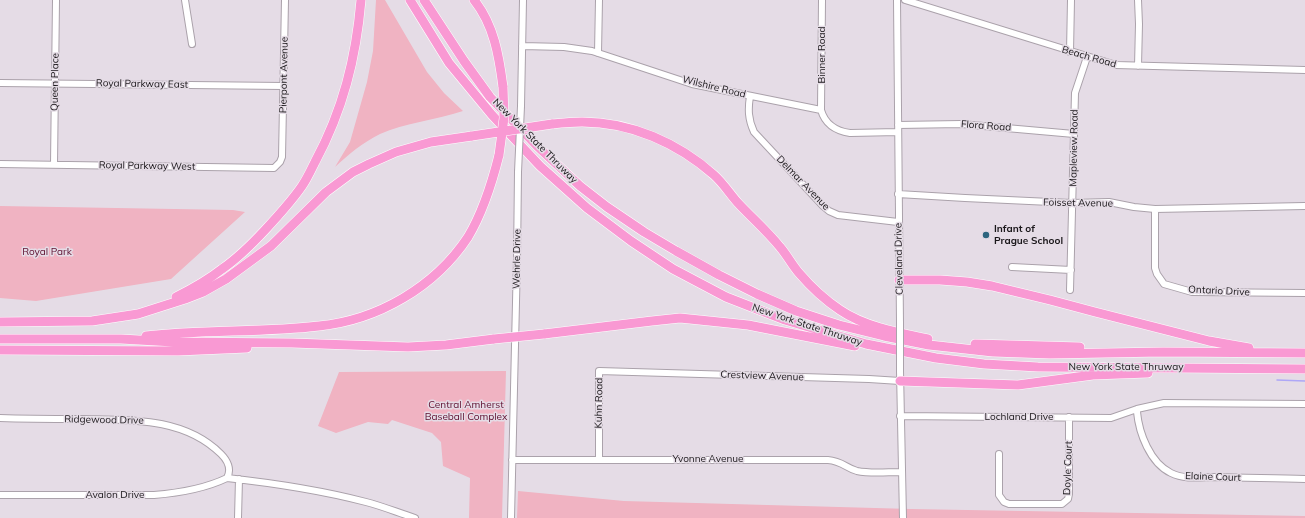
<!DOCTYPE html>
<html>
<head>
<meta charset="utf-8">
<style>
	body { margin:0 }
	canvas { display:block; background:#e5dce6 }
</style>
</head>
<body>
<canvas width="1305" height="518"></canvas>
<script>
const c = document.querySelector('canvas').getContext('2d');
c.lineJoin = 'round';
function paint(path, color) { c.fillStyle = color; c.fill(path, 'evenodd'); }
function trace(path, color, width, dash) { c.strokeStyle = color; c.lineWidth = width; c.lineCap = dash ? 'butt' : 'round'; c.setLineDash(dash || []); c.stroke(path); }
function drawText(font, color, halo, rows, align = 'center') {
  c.font = font + ' Mulish,sans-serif'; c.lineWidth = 3; c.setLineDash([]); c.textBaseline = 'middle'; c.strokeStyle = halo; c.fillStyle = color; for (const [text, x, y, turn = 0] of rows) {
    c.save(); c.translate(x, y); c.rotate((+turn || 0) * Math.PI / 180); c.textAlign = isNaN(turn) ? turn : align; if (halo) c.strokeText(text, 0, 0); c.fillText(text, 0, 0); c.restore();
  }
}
paint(new Path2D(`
	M 376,0 L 385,0 L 427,72 L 444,93 L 463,111 C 437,120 404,123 380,134 C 362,143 349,154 335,167 L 350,142 L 367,82 L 373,51 Z
	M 0,206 L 233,210 L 245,212 L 171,279 L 36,301 L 0,298 Z
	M 506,371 L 502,518 L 469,518 L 470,478 L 443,466 L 441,442 L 432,433 L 392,420 L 388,424 L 368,422 L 336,433 L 318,426 L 339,372 Z
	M 518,491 L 624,501 L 911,509 L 1305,516 L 1305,518 L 517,518 Z`), '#f0b3c2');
trace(new Path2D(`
	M 1277,380 L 1305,381`), '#aea7f7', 1.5);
const minor = new Path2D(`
	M 185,0 L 192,44
	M 897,0 L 900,323
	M 905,0 L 1116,65 L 1305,70
	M 1138,0 L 1139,24 L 1138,66
	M 522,46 L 564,47 L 592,51 L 692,84 L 821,110 C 825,124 836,131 850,133 L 898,132
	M 1070,52 L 1071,0
	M 598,53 L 599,0
	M 0,83 L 284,86
	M 750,96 C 748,109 748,119 754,132 L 823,206 L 829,211 L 838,215 L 898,222
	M 521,106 L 523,0
	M 821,110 L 822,0
	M 898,125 L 961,124 L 1074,134
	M 0,164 L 274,168 L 280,162 L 282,157 L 285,0
	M 54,165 L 56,0
	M 898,194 L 965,198 L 1072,203 L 1109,202 L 1134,207 L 1155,209 L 1305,206
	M 1155,209 L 1155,268 L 1157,274 L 1164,284 L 1192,292 L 1305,293
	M 1012,267 L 1071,270
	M 1070,290 L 1075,93 L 1087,57
	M 900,371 L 903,518
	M 1305,404 L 1164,403 L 1137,409 L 1137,412 C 1139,433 1150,463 1171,473 C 1185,480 1202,477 1216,477 C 1246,478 1275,478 1305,479
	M 900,416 L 1111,418 L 1137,409
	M 0,418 C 27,419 55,419 82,419 C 130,420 184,417 221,454 C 227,460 232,469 227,478
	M 999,454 L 999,495 L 1004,502 L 1009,504 L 1062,504 L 1068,499 L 1069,494 L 1069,417
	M 599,459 L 599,371 L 869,379 L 900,381
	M 512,460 L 828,460 C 842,461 846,468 857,471 C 871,474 887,472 901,472
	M 227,478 C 273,483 320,490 366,502 C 382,506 399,513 415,518
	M 0,495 L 154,495 C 179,493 204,489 227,478
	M 238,518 L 239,479
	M 511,518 L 517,259 L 518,172`);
const highway = new Path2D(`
	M 410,0 L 449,63 L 492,115 L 540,166 L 587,208 L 631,241 L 673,269 L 726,297 L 785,320 L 866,344 L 936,358 L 984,364 L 1038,367 L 1305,369
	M 424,0 L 464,61 L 490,97 L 537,146 L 580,186 L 607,207 L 644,232 L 676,251 L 719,275 L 757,294 L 796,311 L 839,325 L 884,336 L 929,345 L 993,352 L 1050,354 L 1163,352 L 1305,353
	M 474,0 C 494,25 499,56 503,87
	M 552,124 C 562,123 572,122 582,122 C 631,122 678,143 714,175 C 723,183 730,194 738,203 C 751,217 767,231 780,247 C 787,255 792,265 799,273 C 811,287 825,300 840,310 C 865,327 899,333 928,339
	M 899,280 L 940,280 L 967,282 L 992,286 L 1050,300 L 1095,312 L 1209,341 L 1249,348
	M 176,297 C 192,289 208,280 222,269 C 238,258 252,244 265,230 C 278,216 291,202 302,186 C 307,179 311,170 315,162 C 343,110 356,58 361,0
	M 0,322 L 92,321 L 138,314 L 185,299 L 203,292 L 226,279 L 271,246 L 326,192 L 353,172 L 369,164 L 396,152 L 431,142 L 472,136
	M 544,334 L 652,321 L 680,318 L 748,325 L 855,346
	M 146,336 C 204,329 262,333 319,326 C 378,320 435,287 468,237 C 483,212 492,183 499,155
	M 0,339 L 121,339 L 174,342 L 292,343 L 408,347 L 446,345 L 494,339
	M 975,344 L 1080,347
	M 0,350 L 178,351 L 247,348
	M 900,381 L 1018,385 L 1093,375 L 1148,373`);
trace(minor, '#aba2ab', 8);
trace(highway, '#fff', 10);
trace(minor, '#fff', 6);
trace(highway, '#f999d3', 9);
const minorBridge = new Path2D(`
	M 518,172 L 521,106
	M 900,323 L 900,371`);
const highwayBridge = new Path2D(`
	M 472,136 L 552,124
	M 499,155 L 504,118 L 503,87
	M 494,339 L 544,334`);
trace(minorBridge, '#aba2ab', 8, []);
trace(highwayBridge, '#fff', 10, []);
trace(minorBridge, '#fff', 6);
trace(highwayBridge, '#f999d3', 9);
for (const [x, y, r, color] of [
	[986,235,4,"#2d657f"]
]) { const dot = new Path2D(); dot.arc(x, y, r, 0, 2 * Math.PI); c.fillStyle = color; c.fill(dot); trace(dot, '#e5dce6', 1.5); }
drawText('10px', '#1a171a', '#e5dce6', [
	["Binner Road",822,55,-90],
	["Beach Road",1089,57,16],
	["Pierpont Avenue",284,75,-89],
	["Queen Place",55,82,-89],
	["Royal Parkway East",142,84,1],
	["Wilshire Road",714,87,14],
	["Flora Road",986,126,4],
	["New York State Thruway",535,141,45],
	["Mapleview Road",1074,148,-89],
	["Royal Parkway West",147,166,1],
	["Delmar Avenue",803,183,46],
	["Foisset Avenue",1078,203,1],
	["Wehrle Drive",517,259,-89],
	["Cleveland Drive",899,259,-91],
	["Ontario Drive",1219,291,3],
	["New York State Thruway",807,325,18],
	["New York State Thruway",1126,367],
	["Crestview Avenue",762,376,2],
	["Kuhn Road",599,403,-89],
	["Lochland Drive",1019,417],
	["Ridgewood Drive",104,420,1],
	["Yvonne Avenue",708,459],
	["Doyle Court",1068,468,-88],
	["Elaine Court",1213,477,2],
	["Avalon Drive",115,495]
]);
drawText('bold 10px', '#1a171a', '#e5dce6', [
	["Infant of",994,229],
	["Prague School",994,241]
], 'left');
drawText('10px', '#5c0c2d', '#e5dce6', [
	["Royal Park",47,252],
	["Central Amherst",466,405],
	["Baseball Complex",466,417]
]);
</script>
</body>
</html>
